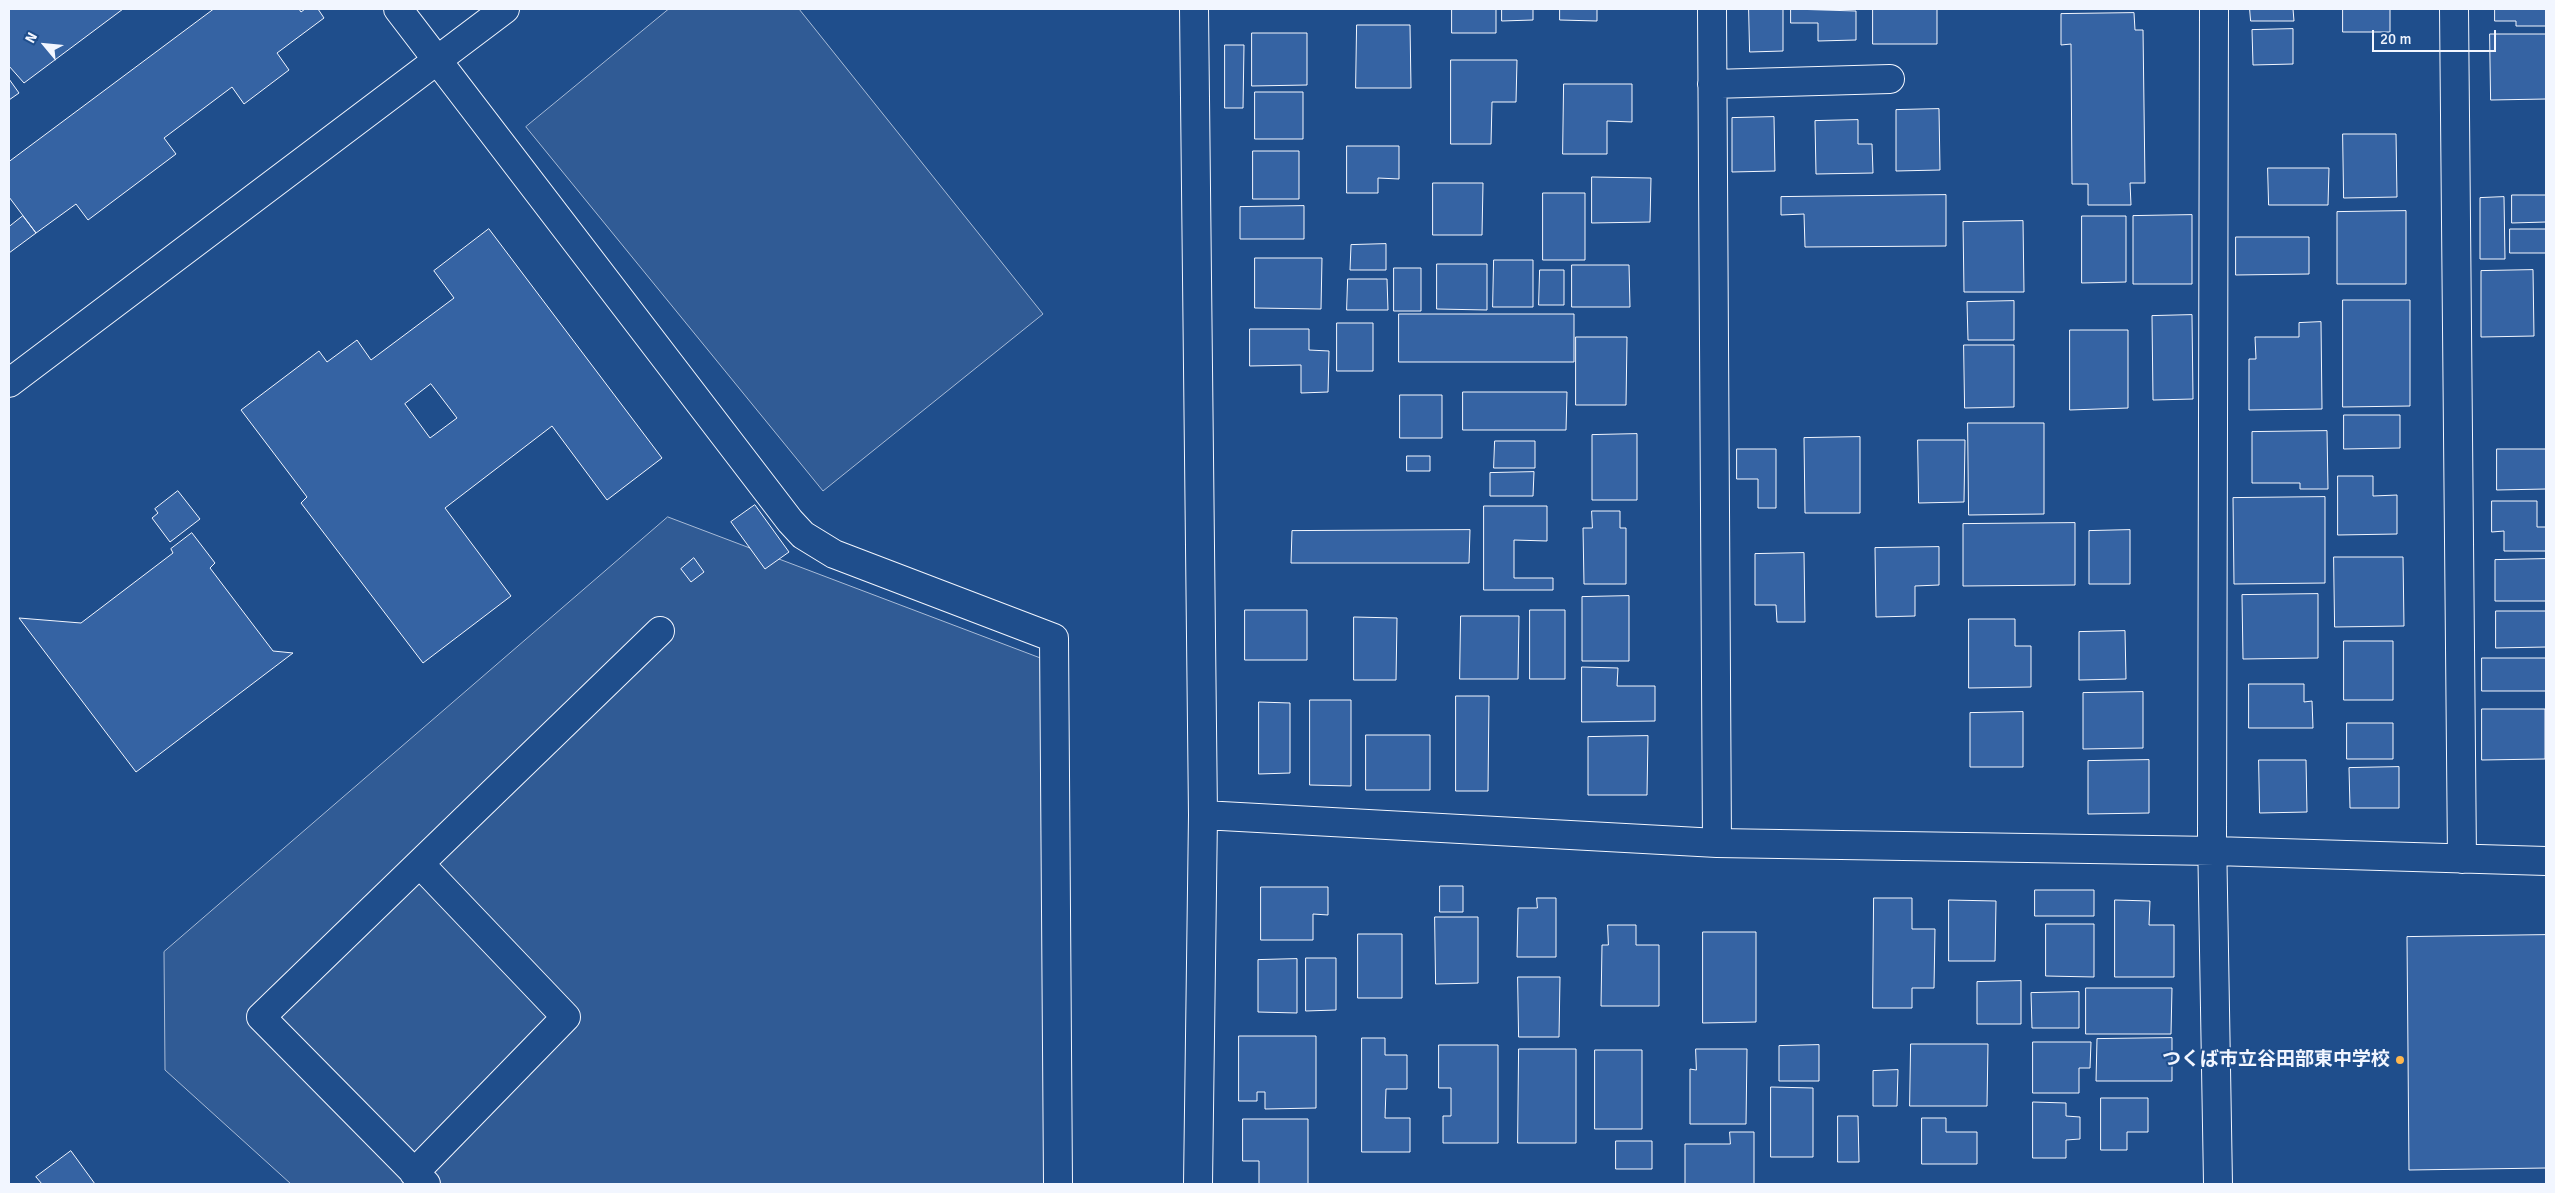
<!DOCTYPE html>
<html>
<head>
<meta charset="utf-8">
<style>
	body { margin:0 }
	#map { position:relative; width:2555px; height:1193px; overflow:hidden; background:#1f4e8c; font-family:Signika,sans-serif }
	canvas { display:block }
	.frame { position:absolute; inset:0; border:10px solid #f2f6ff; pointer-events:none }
	.north { position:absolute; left:20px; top:20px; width:50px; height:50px; -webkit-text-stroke:4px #1f4e8c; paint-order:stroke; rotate:298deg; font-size:14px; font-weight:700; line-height:20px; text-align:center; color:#f2f6ff }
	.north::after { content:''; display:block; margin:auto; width:18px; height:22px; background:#f2f6ff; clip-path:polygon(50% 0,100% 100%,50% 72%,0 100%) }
	.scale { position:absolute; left:2372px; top:30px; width:124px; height:22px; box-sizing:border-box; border:2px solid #f2f6ff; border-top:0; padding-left:6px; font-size:15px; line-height:18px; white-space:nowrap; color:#f2f6ff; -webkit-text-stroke:4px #1f4e8c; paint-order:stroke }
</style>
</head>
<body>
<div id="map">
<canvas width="2555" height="1193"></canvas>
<div class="frame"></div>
<div class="north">N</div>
<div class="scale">20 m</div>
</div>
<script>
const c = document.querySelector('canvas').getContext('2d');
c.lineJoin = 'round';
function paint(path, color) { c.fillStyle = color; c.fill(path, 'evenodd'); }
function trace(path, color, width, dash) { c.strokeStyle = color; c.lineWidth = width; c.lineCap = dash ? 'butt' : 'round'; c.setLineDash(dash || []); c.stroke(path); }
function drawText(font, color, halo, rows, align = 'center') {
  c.font = font + ' Signika,"Noto Sans JP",sans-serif'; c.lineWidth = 4; c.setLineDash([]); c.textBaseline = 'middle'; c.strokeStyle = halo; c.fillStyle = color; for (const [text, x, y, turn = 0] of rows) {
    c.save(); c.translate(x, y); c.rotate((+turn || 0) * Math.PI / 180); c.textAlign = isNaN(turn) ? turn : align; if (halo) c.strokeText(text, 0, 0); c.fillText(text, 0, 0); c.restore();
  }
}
const built = new Path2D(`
	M 669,9 L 799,9 L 1043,314 L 823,491 L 526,127 Z
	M 668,517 L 1043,659 L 1048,1184 L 291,1184 L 165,1070 L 164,952 Z`);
paint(built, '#305b95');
trace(built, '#a8bbd7', 1);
const building = new Path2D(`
	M 9,9 L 123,9 L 24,83 L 9,66 Z
	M 214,9 L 299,9 L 301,12 L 305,9 L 318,9 L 324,18 L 277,53 L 289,70 L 244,104 L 232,87 L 164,138 L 176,154 L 88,220 L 76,204 L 36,233 L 9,197 L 9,162 Z
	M 1452,9 L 1496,9 L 1496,33 L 1452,33 Z
	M 1502,9 L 1533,9 L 1533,20 L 1502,21 Z
	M 1560,9 L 1597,9 L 1597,21 L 1560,20 Z
	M 1749,9 L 1783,9 L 1783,51 L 1750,52 Z
	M 1791,9 L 1856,11 L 1856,40 L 1818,41 L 1818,23 L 1791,23 Z
	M 1873,9 L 1937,9 L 1937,44 L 1873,44 Z
	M 2250,9 L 2293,9 L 2294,21 L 2251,21 Z
	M 2343,9 L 2390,9 L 2390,32 L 2343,32 Z
	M 2495,9 L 2546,9 L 2546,26 L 2516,26 L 2516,21 L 2495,21 Z
	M 2134,13 L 2135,30 L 2143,30 L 2145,183 L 2130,183 L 2131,205 L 2088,205 L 2088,184 L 2072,184 L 2071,44 L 2061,45 L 2061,14 Z
	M 1357,25 L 1410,25 L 1411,88 L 1356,88 Z
	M 2293,29 L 2293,64 L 2253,65 L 2252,30 Z
	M 1252,33 L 1307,33 L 1307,85 L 1252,86 Z
	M 2490,34 L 2546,34 L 2546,99 L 2491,100 Z
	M 1225,45 L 1244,45 L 1243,108 L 1225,108 Z
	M 1451,60 L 1517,60 L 1516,102 L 1492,102 L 1491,144 L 1451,144 Z
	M 9,79 L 19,93 L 9,100 Z
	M 1564,84 L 1632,84 L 1632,122 L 1607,121 L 1607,154 L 1563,154 Z
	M 1255,92 L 1303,92 L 1303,139 L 1255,139 Z
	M 1939,109 L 1940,170 L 1896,171 L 1896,110 Z
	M 1774,117 L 1775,171 L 1732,172 L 1732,118 Z
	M 1858,120 L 1858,144 L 1872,144 L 1873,173 L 1816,174 L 1815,121 Z
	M 2343,134 L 2396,134 L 2397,197 L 2344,198 Z
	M 1347,146 L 1399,146 L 1399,179 L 1378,178 L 1378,193 L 1347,193 Z
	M 1253,151 L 1299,151 L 1299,199 L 1253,199 Z
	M 2268,168 L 2329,168 L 2328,205 L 2269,205 Z
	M 1592,177 L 1651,178 L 1650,222 L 1592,223 Z
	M 1433,183 L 1483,183 L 1482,235 L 1433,235 Z
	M 1543,193 L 1585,193 L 1585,260 L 1543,260 Z
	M 1946,195 L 1946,246 L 1805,247 L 1804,214 L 1781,215 L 1781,197 Z
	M 2512,195 L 2546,195 L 2546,222 L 2512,223 Z
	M 2504,197 L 2505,259 L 2480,259 L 2480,198 Z
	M 1304,206 L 1304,239 L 1240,239 L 1240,207 Z
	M 2406,211 L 2406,284 L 2337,284 L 2337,212 Z
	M 2192,215 L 2192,284 L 2133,284 L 2133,216 Z
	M 23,216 L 36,233 L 9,253 L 9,227 Z
	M 2082,216 L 2126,216 L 2126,282 L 2082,283 Z
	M 2023,221 L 2024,292 L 1964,292 L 1963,222 Z
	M 489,229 L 662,458 L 607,500 L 552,426 L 445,508 L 511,596 L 423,663 L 301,503 L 307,497 L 241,410 L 319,351 L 327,362 L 357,340 L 371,360 L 454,298 L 434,271 ZM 431,384 L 457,418 L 430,438 L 405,404 Z
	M 2510,229 L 2546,229 L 2546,253 L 2510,253 Z
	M 2236,237 L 2309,237 L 2309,274 L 2236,275 Z
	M 1386,244 L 1386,270 L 1350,270 L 1351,245 Z
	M 1255,258 L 1322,258 L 1321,309 L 1255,308 Z
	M 1494,260 L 1533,260 L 1533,307 L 1493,307 Z
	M 1437,264 L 1487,264 L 1487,310 L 1437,309 Z
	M 1572,265 L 1629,265 L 1630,307 L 1572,307 Z
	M 1394,268 L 1421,268 L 1421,311 L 1394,311 Z
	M 1540,270 L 1564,270 L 1564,305 L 1539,305 Z
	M 2533,270 L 2534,336 L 2481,337 L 2481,271 Z
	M 1348,279 L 1387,279 L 1388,310 L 1347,310 Z
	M 2343,300 L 2410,300 L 2410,406 L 2343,407 Z
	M 2014,301 L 2014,340 L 1968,340 L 1967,302 Z
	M 1399,314 L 1574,314 L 1574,362 L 1399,362 Z
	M 2192,315 L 2193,399 L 2153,400 L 2152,316 Z
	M 2321,322 L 2322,409 L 2249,410 L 2249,359 L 2256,359 L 2255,337 L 2299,337 L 2299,323 Z
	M 1337,323 L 1373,323 L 1373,371 L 1337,371 Z
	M 1250,329 L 1309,329 L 1309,350 L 1329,351 L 1328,392 L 1301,393 L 1301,365 L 1250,366 Z
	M 2070,330 L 2128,330 L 2128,408 L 2070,410 Z
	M 1576,337 L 1627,337 L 1626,405 L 1576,405 Z
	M 1964,345 L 2014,345 L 2014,407 L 1965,408 Z
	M 1463,392 L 1567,392 L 1566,430 L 1463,430 Z
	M 1400,395 L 1442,395 L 1442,438 L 1400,438 Z
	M 2344,415 L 2400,415 L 2400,448 L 2344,449 Z
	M 1968,423 L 2044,423 L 2044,514 L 1969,515 Z
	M 2327,431 L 2328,489 L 2300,489 L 2300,483 L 2252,483 L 2252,432 Z
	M 1637,434 L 1637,500 L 1592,500 L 1592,435 Z
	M 1860,437 L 1860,513 L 1805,513 L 1804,438 Z
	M 1918,440 L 1965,440 L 1964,502 L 1919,503 Z
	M 1495,441 L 1535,441 L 1535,468 L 1494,468 Z
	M 1737,449 L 1776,449 L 1776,508 L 1758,508 L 1758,479 L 1737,479 Z
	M 2497,449 L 2546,449 L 2546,489 L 2497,490 Z
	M 1407,456 L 1430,456 L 1430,471 L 1407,471 Z
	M 1534,472 L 1533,496 L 1490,496 L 1490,473 Z
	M 2338,476 L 2373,476 L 2373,496 L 2397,495 L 2397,534 L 2338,535 Z
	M 178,491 L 200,519 L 170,542 L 152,518 L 158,513 L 155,509 Z
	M 2325,497 L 2325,583 L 2234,584 L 2233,498 Z
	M 2492,501 L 2537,501 L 2537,527 L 2546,527 L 2546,551 L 2504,551 L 2504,531 L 2492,532 Z
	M 755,505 L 789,552 L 765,569 L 731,522 Z
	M 1484,506 L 1547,506 L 1547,541 L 1514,540 L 1514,578 L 1553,578 L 1553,590 L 1484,590 Z
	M 1592,511 L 1620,511 L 1620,528 L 1626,528 L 1626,584 L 1584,584 L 1583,528 L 1592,528 Z
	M 2075,523 L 2075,585 L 1963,586 L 1963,524 Z
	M 1470,530 L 1469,563 L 1291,563 L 1292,531 Z
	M 2130,530 L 2130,584 L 2089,584 L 2089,531 Z
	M 192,533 L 215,563 L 210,568 L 273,651 L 293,653 L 136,772 L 19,618 L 81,623 L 173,553 L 171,549 Z
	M 1939,547 L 1939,585 L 1915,586 L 1915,616 L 1876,617 L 1875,548 Z
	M 1804,553 L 1805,622 L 1777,622 L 1776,605 L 1755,605 L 1755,554 Z
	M 2334,557 L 2403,557 L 2404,626 L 2335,627 Z
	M 694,558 L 704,572 L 691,582 L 681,569 Z
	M 2546,559 L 2546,601 L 2495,601 L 2495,560 Z
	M 2318,594 L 2318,658 L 2243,659 L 2242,595 Z
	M 1629,596 L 1629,661 L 1582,661 L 1582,597 Z
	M 1245,610 L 1307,610 L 1307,660 L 1245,660 Z
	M 1530,610 L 1565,610 L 1565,679 L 1530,679 Z
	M 2496,611 L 2546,611 L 2546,647 L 2496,648 Z
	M 1461,616 L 1519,616 L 1518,679 L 1460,679 Z
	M 1354,617 L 1397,618 L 1396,680 L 1354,680 Z
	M 1969,619 L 2015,619 L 2015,646 L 2031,646 L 2031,687 L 1969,688 Z
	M 2125,631 L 2126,679 L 2079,680 L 2079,632 Z
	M 2344,641 L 2393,641 L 2393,700 L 2344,700 Z
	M 2482,658 L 2546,658 L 2546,691 L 2482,691 Z
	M 1582,667 L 1618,668 L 1617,686 L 1655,686 L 1655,721 L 1582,722 Z
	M 2249,684 L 2304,684 L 2304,702 L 2312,701 L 2313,728 L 2249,728 Z
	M 2143,692 L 2143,748 L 2083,749 L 2083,693 Z
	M 1456,696 L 1489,696 L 1488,791 L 1456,791 Z
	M 1310,700 L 1351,700 L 1351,786 L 1310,785 Z
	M 1259,702 L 1290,703 L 1290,773 L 1259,774 Z
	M 2482,709 L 2545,709 L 2545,759 L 2482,760 Z
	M 2023,712 L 2023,767 L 1970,767 L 1970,713 Z
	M 2347,723 L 2393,723 L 2393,759 L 2347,759 Z
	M 1366,735 L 1430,735 L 1430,790 L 1366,790 Z
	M 1648,736 L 1647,795 L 1588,795 L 1588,737 Z
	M 2149,760 L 2149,813 L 2088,814 L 2088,761 Z
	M 2259,760 L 2306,760 L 2307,812 L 2260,813 Z
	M 2399,767 L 2399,808 L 2350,808 L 2349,768 Z
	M 1440,886 L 1463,886 L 1463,912 L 1440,912 Z
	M 1261,887 L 1328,887 L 1328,915 L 1313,914 L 1313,940 L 1261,940 Z
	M 2035,890 L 2094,890 L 2094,916 L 2035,916 Z
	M 1537,898 L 1556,898 L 1556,957 L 1517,957 L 1518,908 L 1537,908 Z
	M 1874,898 L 1912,898 L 1912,929 L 1935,929 L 1934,988 L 1912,988 L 1912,1008 L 1873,1008 Z
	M 1949,900 L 1996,901 L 1995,961 L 1949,961 Z
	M 2115,900 L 2150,901 L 2149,925 L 2174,925 L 2174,977 L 2115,977 Z
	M 1435,917 L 1478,917 L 1478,983 L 1436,984 Z
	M 2046,924 L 2094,924 L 2094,977 L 2046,976 Z
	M 1608,925 L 1636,925 L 1636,945 L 1659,945 L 1659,1006 L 1601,1006 L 1602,945 L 1608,945 Z
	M 1703,932 L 1756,932 L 1756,1022 L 1703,1023 Z
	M 1358,934 L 1402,934 L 1402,998 L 1358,998 Z
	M 2546,935 L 2546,1168 L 2409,1170 L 2407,937 Z
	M 1306,958 L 1336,958 L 1336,1010 L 1306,1011 Z
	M 1297,959 L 1297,1013 L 1258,1012 L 1258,960 Z
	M 1518,977 L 1560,977 L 1559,1037 L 1519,1037 Z
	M 2021,981 L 2021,1024 L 1977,1024 L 1977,982 Z
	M 2086,988 L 2172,988 L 2171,1034 L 2086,1034 Z
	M 2079,992 L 2079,1028 L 2032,1028 L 2031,993 Z
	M 1239,1036 L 1316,1036 L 1316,1108 L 1265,1109 L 1265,1092 L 1257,1092 L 1257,1101 L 1239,1101 Z
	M 1362,1038 L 1385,1038 L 1385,1055 L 1407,1055 L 1407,1089 L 1386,1089 L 1385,1118 L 1410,1118 L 1410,1152 L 1362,1152 Z
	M 2172,1038 L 2172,1081 L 2096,1081 L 2097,1039 Z
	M 2033,1042 L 2091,1042 L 2090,1068 L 2079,1068 L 2079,1093 L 2033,1093 Z
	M 1911,1044 L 1988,1044 L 1987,1106 L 1910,1106 Z
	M 1439,1045 L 1498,1045 L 1498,1143 L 1443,1143 L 1443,1116 L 1451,1116 L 1451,1088 L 1439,1088 Z
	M 1819,1045 L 1819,1081 L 1779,1081 L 1779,1046 Z
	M 1519,1049 L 1576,1049 L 1576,1143 L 1518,1143 Z
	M 1696,1049 L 1747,1049 L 1746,1124 L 1690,1124 L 1690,1069 L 1696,1070 Z
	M 1595,1050 L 1642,1050 L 1642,1129 L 1595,1129 Z
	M 1898,1070 L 1897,1106 L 1873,1106 L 1873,1071 Z
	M 1771,1087 L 1813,1088 L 1813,1157 L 1771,1157 Z
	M 2101,1098 L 2148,1098 L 2148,1132 L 2127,1132 L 2127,1150 L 2101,1150 Z
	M 2033,1102 L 2066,1103 L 2066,1116 L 2080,1117 L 2080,1139 L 2066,1140 L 2066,1158 L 2033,1158 Z
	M 1838,1116 L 1858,1116 L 1859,1162 L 1838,1162 Z
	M 1922,1118 L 1946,1118 L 1946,1132 L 1977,1132 L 1977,1164 L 1922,1164 Z
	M 1243,1119 L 1308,1119 L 1308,1184 L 1259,1184 L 1259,1161 L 1243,1161 Z
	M 1730,1132 L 1754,1132 L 1754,1184 L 1685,1184 L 1685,1144 L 1730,1144 Z
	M 1616,1141 L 1652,1141 L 1652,1169 L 1616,1169 Z
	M 71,1151 L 95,1184 L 42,1184 L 36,1177 Z`);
paint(building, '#3563a3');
trace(building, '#f2f6ff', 1);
const minor = new Path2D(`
	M 398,9 L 790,521 L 803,535 L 834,554 L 1054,638 L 1058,1184
	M 1194,9 L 1203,815 L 1717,843 L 2214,851 L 2546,861
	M 1712,9 L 1717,843
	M 2214,9 L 2212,834 L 2218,1184
	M 2454,9 L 2462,859
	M 1712,84 L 1890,79
	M 9,383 L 505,9
	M 414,1173 L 566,1017 L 420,864
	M 426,1184 L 261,1017 L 660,631
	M 1198,1184 L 1203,815`);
trace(minor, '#f2f6ff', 30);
trace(minor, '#1f4e8c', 28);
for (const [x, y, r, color] of [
	[2400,1060,5,"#ffb74d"]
]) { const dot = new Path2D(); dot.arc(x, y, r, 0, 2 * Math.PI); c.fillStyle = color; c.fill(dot); trace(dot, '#1f4e8c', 2); }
drawText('bold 19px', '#f2f6ff', '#1f4e8c', [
	["つくば市立谷田部東中学校",2390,1060]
], 'right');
</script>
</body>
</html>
